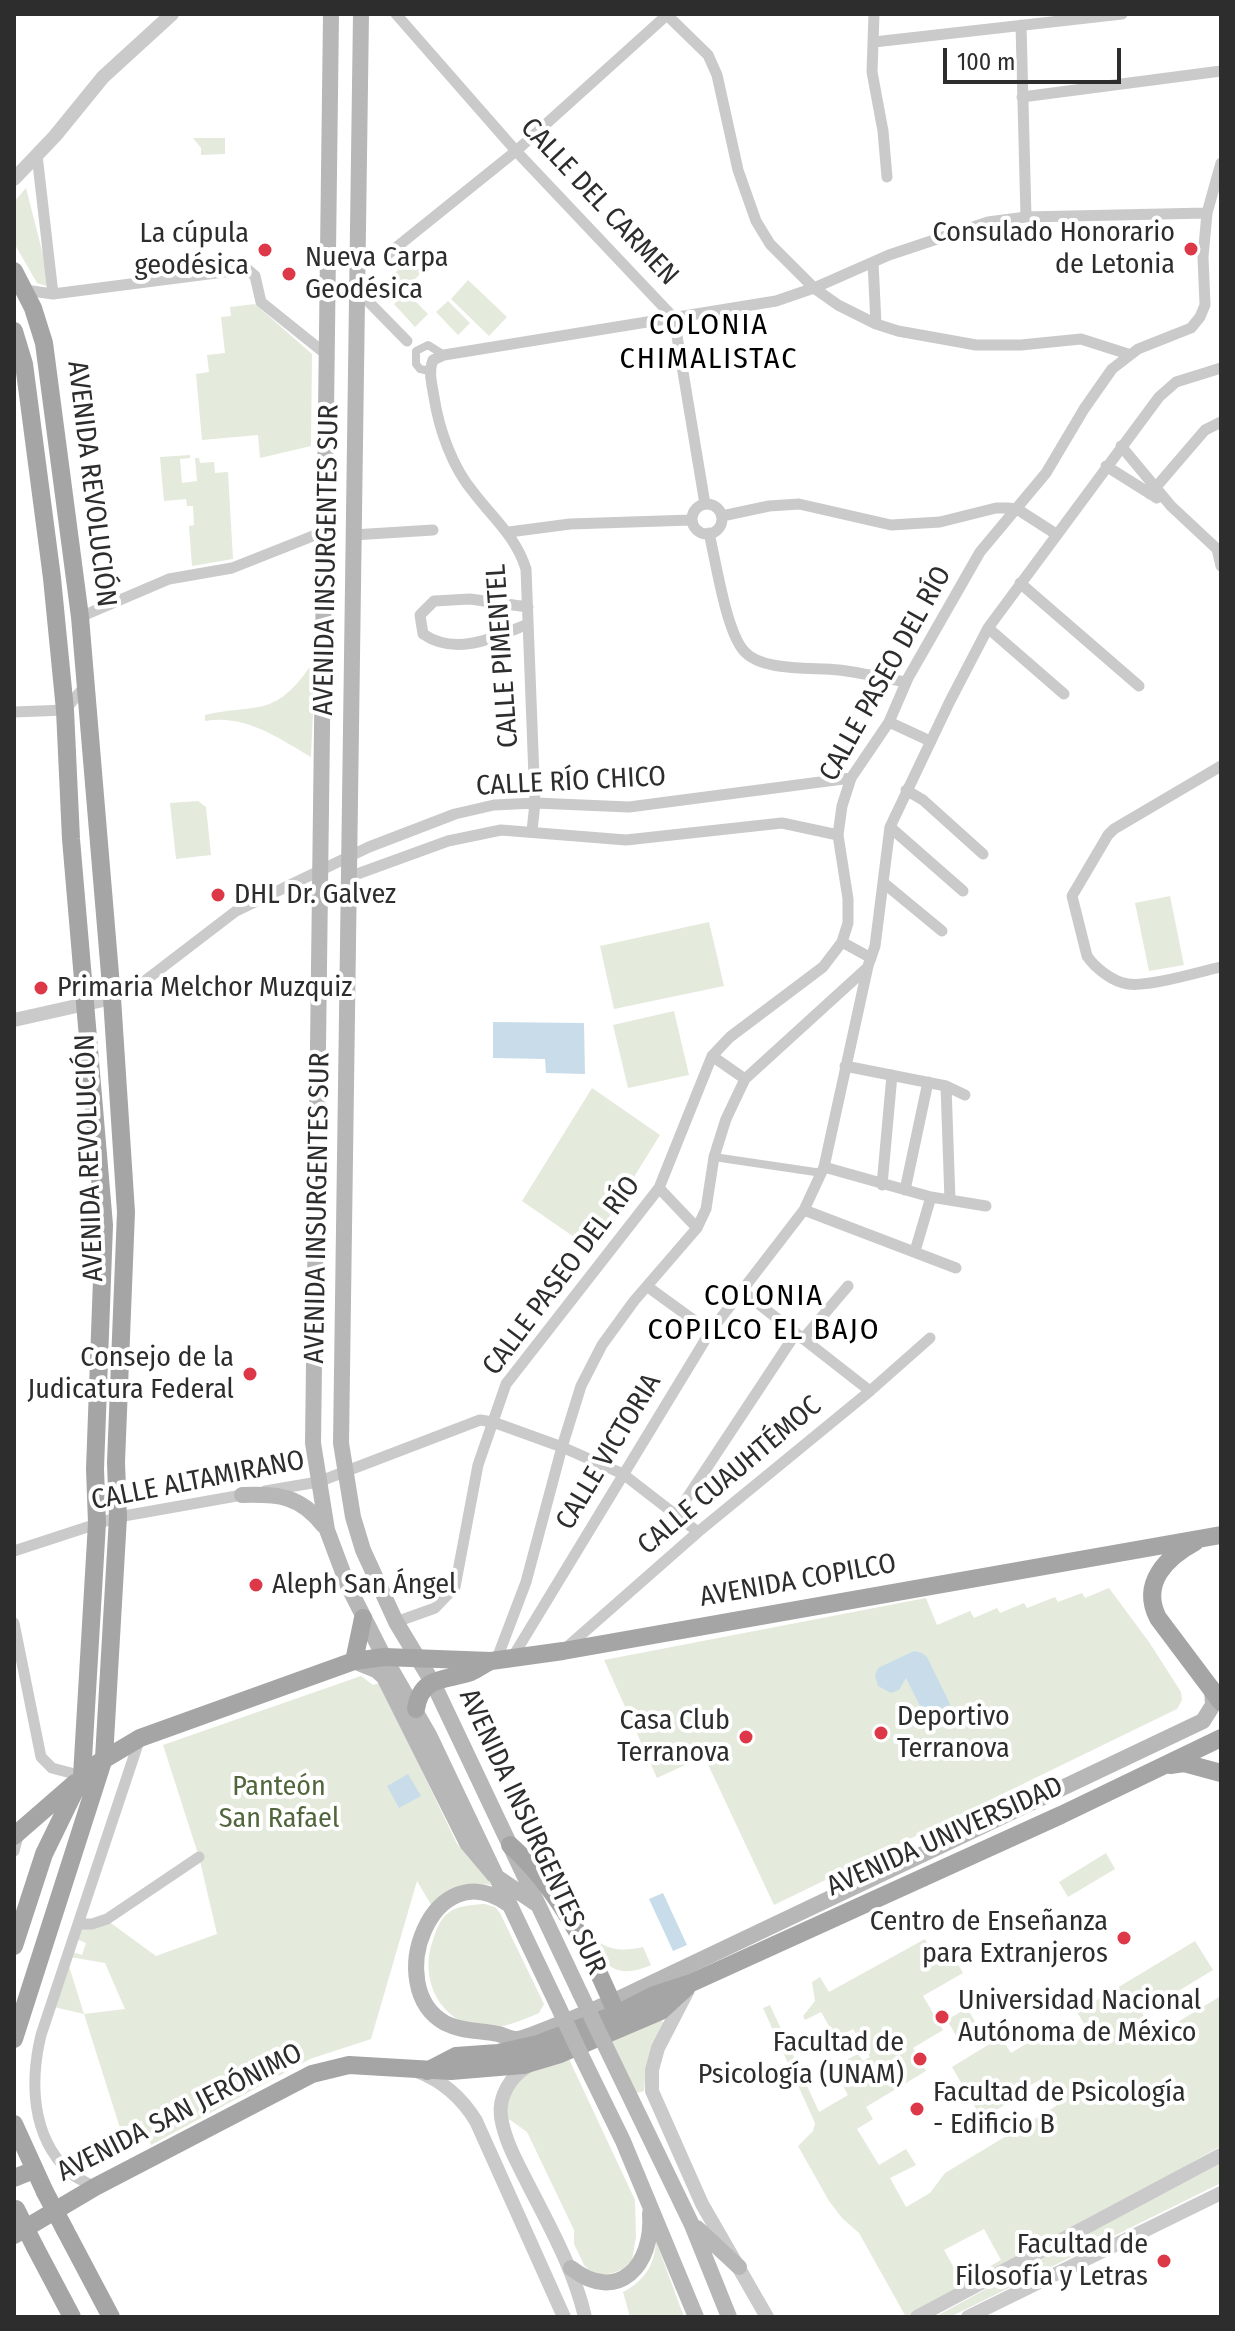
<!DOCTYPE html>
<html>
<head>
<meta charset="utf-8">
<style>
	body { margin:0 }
	#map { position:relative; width:1235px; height:2331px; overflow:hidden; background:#fff; font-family:"Fira Sans Condensed",sans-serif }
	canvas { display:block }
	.frame { position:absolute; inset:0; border:16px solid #2d2d2d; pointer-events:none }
	.scale { position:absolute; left:943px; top:48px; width:178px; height:36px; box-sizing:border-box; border:4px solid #2d2d2d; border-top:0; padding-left:10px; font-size:24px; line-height:28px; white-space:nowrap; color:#2d2d2d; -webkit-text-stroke:6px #fff; paint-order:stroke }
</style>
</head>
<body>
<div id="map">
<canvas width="1235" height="2331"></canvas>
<div class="frame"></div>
<div class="scale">100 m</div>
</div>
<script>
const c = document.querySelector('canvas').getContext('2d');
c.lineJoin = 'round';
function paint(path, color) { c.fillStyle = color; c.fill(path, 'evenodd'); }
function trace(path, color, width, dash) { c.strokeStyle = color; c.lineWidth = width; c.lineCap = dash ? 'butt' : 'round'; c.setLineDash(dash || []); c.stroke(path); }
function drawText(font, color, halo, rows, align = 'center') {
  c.font = font + ' "Fira Sans Condensed",sans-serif'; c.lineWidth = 8; c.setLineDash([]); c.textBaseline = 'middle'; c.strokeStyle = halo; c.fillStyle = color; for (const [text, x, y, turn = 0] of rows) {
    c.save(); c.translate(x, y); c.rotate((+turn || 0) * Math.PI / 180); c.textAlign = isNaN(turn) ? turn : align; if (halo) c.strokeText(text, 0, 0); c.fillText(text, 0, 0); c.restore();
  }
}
paint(new Path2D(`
	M 193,138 L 225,138 L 225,154 L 201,155 L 201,148 Z
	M 26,188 L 49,278 L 46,286 L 37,283 L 14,243 L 14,202 Z
	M 411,257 L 424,270 L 402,292 L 389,279 Z
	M 468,280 L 507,317 L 489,336 L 451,299 Z
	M 406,292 L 428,314 L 415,327 L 394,304 Z
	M 448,301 L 470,323 L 458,335 L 436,312 Z
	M 255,304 L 312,354 L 311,446 L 260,458 L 258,435 L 202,440 L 196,374 L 209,372 L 207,355 L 225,353 L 221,317 L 231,316 L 230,307 Z
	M 190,455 L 190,458 L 180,459 L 182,483 L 197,481 L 195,458 L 199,458 L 200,463 L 214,462 L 215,473 L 228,472 L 233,559 L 192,566 L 189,526 L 194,525 L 193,506 L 187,506 L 186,499 L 164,501 L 160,457 Z
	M 309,668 L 315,668 L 311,757 C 278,738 246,714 205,721 L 205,715 C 256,703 273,719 309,668 Z
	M 198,801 L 206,807 L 211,855 L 176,859 L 170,803 Z
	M 1170,896 L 1184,965 L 1149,971 L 1135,903 Z
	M 709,922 L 724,986 L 614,1009 L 600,946 Z
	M 674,1011 L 689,1075 L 628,1088 L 613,1025 Z
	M 592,1088 L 660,1135 L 590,1248 L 522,1201 Z
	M 1109,1588 L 1149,1642 L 1181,1692 L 1182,1700 L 1177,1709 L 774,1905 L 704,1756 L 657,1778 L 604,1660 L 926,1598 L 937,1625 L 970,1611 L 974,1618 L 997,1608 L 1000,1613 L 1024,1603 L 1027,1608 L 1055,1597 L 1058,1602 L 1082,1593 L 1085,1598 Z
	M 361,1676 L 373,1685 L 380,1683 L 457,1844 L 487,1876 L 491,1885 C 466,1880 450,1893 433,1908 L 417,1881 L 371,2039 L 310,2059 L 151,2145 L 142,2121 L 120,2128 L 84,2014 L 54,2007 L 68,1963 L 84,2014 L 125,2009 L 105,1963 L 70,1957 L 72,1952 L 82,1955 L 86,1943 L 76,1939 L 80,1928 L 108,1921 L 156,1956 L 217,1934 L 199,1857 L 163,1745 Z
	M 1106,1853 L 1115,1869 L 1068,1897 L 1059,1882 Z
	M 485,1904 L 495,1907 L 500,1913 L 544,2004 L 539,2013 C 518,2022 496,2032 473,2026 C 435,2015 420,1974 433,1940 C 436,1931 440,1919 448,1913 C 458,1905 473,1905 485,1904 Z
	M 585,1926 C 598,1949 618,1953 643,1947 L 651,1965 C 611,1983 600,1959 581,1928 Z
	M 925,1939 L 932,1954 L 947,1945 L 963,1973 L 923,1996 L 943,2030 L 913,2048 L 926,2071 L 866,2107 L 873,2119 L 857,2129 L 879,2165 L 906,2149 L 916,2165 L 890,2178 L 906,2207 L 930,2193 L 945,2173 L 1061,2103 L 1045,2077 L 1005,2100 L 1006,2104 L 982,2119 L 952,2067 L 1001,2037 L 1011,2053 L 1062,2022 L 1075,2042 L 1089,2032 L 1077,2012 L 1195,1941 L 1213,1970 L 1142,2013 L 1156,2035 L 1221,1996 L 1221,2146 L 918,2317 L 906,2317 L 859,2233 L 842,2218 L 829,2201 L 798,2146 L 813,2131 L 815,2123 L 763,2008 L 770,2005 L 819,2112 L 848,2095 L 836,2073 L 844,2068 L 848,2076 L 855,2072 L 848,2059 L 858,2054 L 863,2061 L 870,2057 L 853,2029 L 846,2033 L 854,2047 L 844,2052 L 821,2012 L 805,2020 L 803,2016 L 815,2001 L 812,1982 L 820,1977 L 829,1992 ZM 984,2229 L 1001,2260 L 962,2282 L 944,2250 Z
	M 967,2008 L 978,2027 L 958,2039 L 947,2020 Z
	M 660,2020 L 666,2024 L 646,2067 L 644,2091 L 636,2093 L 611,2040 Z
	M 568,2057 L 635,2200 L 636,2237 L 632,2260 L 623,2269 L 613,2273 L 602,2275 L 591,2272 L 584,2265 L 574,2244 L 574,2230 L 527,2132 L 506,2117 L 507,2100 L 524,2072 Z
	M 1221,2160 L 1221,2183 L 950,2317 L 935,2317 Z
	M 656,2241 L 684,2317 L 630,2317 L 623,2292 C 644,2281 655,2265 656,2241 Z`), '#e4eadc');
paint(new Path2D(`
	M 493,1022 L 584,1023 L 585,1074 L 546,1073 L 545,1059 L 493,1058 Z
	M 914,1651 L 922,1653 L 927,1657 L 950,1704 L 949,1714 L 943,1719 L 933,1721 L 925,1716 L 906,1678 L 899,1690 L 891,1693 L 878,1686 L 875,1676 L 878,1668 Z
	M 408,1774 L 421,1796 L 399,1808 L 387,1786 Z
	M 663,1893 L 687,1945 L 673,1951 L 649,1899 Z`), '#c8dde9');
trace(new Path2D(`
	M 430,371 L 420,369 L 416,364 L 416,351 L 428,345 L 444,355
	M 714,1157 L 822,1173`), '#cacaca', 8);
trace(new Path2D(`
	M 396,14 L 516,151 L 674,318 L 705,504
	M 874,14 L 872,72 L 883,131 L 887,177
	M 667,15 L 708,55 L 717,75 L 738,170 L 756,221 L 770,244 L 814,288 L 838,305 L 876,324 L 898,331 L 976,345 L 1021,345 L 1081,339 L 1128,354
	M 1021,25 L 1026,217
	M 874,42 L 1122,14
	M 1022,97 L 1221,71
	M 37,155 L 53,294
	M 388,254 L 516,151 L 668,14
	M 873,262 L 876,324
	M 356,289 L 407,341
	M 25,290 L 53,294 L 247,269 L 255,276 L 261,302 L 327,355
	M 1121,446 L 1171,506 L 1217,549 L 1221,566
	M 1106,466 L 1157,498
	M 1150,494 L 1205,430 L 1221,422
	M692 519a15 15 0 1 1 30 0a15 15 0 1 1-30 0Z
	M 722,516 L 769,506 L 799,504 L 891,525 L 940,522 L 996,508 L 1008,508 L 1017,509 L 1056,534
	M 509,532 L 570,524 L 692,520
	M 709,533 C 716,562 726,631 744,651 C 762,672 813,667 839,670 C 862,673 884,678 906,682
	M 353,535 L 433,530
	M 1020,583 L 1139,686
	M 528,607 L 470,599 L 434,601 L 420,615 L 423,634 C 457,657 495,637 528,624
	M 80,617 L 169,579 L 232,568 L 323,532
	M 988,628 L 1064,694
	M 14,712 L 65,710 L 85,686
	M 889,722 L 930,741
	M 1221,766 L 1114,829 L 1108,835 L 1072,896 L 1087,956 C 1095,968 1113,982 1128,984 C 1150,987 1198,972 1221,967
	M 906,790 L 923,800 L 983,854
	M 890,827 L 963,891
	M 532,831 L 535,803 L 526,569 C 516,537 494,519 474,493 C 452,467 439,429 434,397 C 432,384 428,372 433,360 L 444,355 L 776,301 L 814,288 L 889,255 L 988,222 L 1026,217 L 1207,213
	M 349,877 L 448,841 L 501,830 L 626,840 L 782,823 L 838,835
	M 885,884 L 942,931
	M 842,942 L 871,958
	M 112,998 L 142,983 L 236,911 L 369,847 L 455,814 L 494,805 L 535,803 L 629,807 L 851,778
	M 712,1056 L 745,1079
	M 845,1066 L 946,1086 L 965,1095
	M 946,1086 L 950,1200
	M 824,1167 L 931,1197 L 986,1206
	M 882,1185 L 892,1075
	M 659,1188 L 697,1228
	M 905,1190 L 928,1082
	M 804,1210 L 956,1268
	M 915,1251 L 931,1197
	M 648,1287 L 710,1332
	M 742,1291 L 870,1391
	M 803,1339 L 848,1286
	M 265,1491 L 318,1482 L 480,1420 L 493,1422 L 562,1447 L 623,1474 L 698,1532
	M 677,1513 L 796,1333
	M 14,1551 L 118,1517 L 248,1494
	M 396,1622 L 435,1608 L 455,1587 L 478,1465 L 506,1384 L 659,1188 L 712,1056 L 730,1037 L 823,967 L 842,942 L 848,923 L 848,899 L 838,835 L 842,806 L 851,778 L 889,722 L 908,678 L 980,552 L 1046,473 L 1084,409 L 1112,369 L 1138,349 L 1191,328 L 1200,317 L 1205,305 L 1203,257 L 1207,213 L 1221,163
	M 14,1623 L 41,1757 L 52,1768 L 82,1776
	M 566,1648 L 698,1532 L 870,1391 L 930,1338
	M 512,1658 L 710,1332 L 804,1210 L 824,1167 L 868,966 L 875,946 L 890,827 L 950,701 L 988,628 L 1159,397 L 1176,382 L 1221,368
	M 496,1661 L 526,1582 L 562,1447 L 581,1386 L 602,1345 L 634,1301 L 697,1228 L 706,1209 L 714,1157 L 726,1119 L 745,1079 L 868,967
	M 14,1851 L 19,1832
	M 78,1924 L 92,1924 L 107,1919 L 199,1857
	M 95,2187 C 86,2182 75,2178 68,2171 C 31,2135 30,2081 41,2035 L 140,1738`), '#cacaca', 11);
trace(new Path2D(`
	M 14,179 L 55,136 L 103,77 L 172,14
	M 14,1020 L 112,998
	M 688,1990 L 658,2048 L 652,2070 L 652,2091 L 702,2204 L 767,2317
	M 528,2066 C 511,2076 498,2096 501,2117 C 505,2142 518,2164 529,2186 C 551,2229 574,2270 585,2317
	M 417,2071 C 443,2081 462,2098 476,2121 L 564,2317
	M 917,2317 L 1221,2155
	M 968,2317 L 1221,2193`), '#cacaca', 14);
trace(new Path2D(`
	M 331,14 L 313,1443 L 327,1530 L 348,1586 L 384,1657 L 429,1735 L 557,2004
	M 361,14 L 341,1443 L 353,1517 L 363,1550 L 396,1622 L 434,1685 L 580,1993
	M 242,1495 C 278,1494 300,1495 324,1526
	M 354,1661 L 376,1670 L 384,1677 L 467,1843 L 494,1875 L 535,1903
	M 508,1904 C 433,1850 381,1987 445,2023 C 462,2032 481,2030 498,2034 C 504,2035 510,2039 516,2039 C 527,2039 596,2008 612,2002 L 1203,1721 L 1213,1705 L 1212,1688
	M 604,2043 L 692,2225 L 729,2317
	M 580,2053 L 623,2141 L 696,2317
	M 697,2228 L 739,2267
	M 571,2268 C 618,2305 654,2265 650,2213`), '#b7b7b7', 16);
trace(new Path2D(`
	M 14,271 L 33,308 L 44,343 L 80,617 L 112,998 L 126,1212 L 116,1462 L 118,1517 L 104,1758 L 14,2039
	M 14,331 L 24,364 L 52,578 L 65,710 L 71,839 L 104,1225 L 95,1469 L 97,1523 L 82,1776 L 44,1854 L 14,1946
	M 1195,1542 C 1167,1557 1140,1583 1158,1618 L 1221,1702
	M 354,1661 L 363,1618
	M 416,1709 C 421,1675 446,1681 471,1672 C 477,1669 483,1665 489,1662
	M 98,1763 L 140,1738 L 354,1661 L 384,1657 L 491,1661 L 563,1651 L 1221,1535
	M 1170,1765 L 1184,1763 L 1221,1773
	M 14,1836 L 75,1783
	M 510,1845 C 560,1889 597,1964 621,2025
	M 427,2071 L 456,2056 L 498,2053 L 538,2044 L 617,2014 L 654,1995 L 691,1983 L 1061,1815 L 1221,1738
	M 14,2124 L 45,2192
	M 14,2178 L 34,2170
	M 65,2230 L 111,2317
	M 14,2235 L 95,2187 L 312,2074 L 349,2065 L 451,2071 L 523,2065 L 560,2054 L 661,2011 L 686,1988
	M 35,2247 L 72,2317`), '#a5a5a5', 18);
trace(new Path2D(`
	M 580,1993 L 604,2043
	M 557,2004 L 580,2053`), '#b7b7b7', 16);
trace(new Path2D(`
	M 45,2192 L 65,2230
	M 16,2209 L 35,2247`), '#a5a5a5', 18);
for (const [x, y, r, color] of [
	[1191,249,8,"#dc3847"],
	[265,250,8,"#dc3847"],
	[289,274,8,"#dc3847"],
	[218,895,8,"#dc3847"],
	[41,988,8,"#dc3847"],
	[250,1374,8,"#dc3847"],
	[256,1585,8,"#dc3847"],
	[881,1733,8,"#dc3847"],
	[746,1737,8,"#dc3847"],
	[1124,1938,8,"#dc3847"],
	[942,2017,8,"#dc3847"],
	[920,2059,8,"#dc3847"],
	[917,2109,8,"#dc3847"],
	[1164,2261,8,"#dc3847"]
]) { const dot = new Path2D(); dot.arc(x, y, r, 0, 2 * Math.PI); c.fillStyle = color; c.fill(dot); trace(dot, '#fff', 3); }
drawText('28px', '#2d2d2d', '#fff', [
	["CALLE DEL CARMEN",599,202,47],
	["AVENIDA REVOLUCIÓN",91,484,83],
	["AVENIDA INSURGENTES SUR",327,560,-89],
	["CALLE PIMENTEL",503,656,-94],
	["CALLE PASEO DEL RÍO",886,674,-61],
	["CALLE RÍO CHICO",571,782,-3],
	["AVENIDA REVOLUCIÓN",90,1158,-92],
	["AVENIDA INSURGENTES SUR",318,1208,-89],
	["CALLE PASEO DEL RÍO",562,1276,-53],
	["CALLE VICTORIA",609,1452,-59],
	["CALLE CUAUHTÉMOC",730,1476,-40],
	["CALLE ALTAMIRANO",198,1481,-11],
	["AVENIDA COPILCO",798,1581,-10],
	["AVENIDA INSURGENTES SUR",532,1832,65],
	["AVENIDA UNIVERSIDAD",945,1837,-24],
	["AVENIDA SAN JERÓNIMO",180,2113,-27]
]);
drawText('28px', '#2d2d2d', '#fff', [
	["Consulado Honorario",1175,233],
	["de Letonia",1175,265],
	["La cúpula",249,234],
	["geodésica",249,266],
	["Nueva Carpa",305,258,"left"],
	["Geodésica",305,290,"left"],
	["DHL Dr. Galvez",234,895,"left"],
	["Primaria Melchor Muzquiz",57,988,"left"],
	["Consejo de la",234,1358],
	["Judicatura Federal",234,1390],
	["Aleph San Ángel",272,1585,"left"],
	["Deportivo",897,1717,"left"],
	["Terranova",897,1749,"left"],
	["Casa Club",730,1721],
	["Terranova",730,1753],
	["Centro de Enseñanza",1108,1922],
	["para Extranjeros",1108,1954],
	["Universidad Nacional",958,2001,"left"],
	["Autónoma de México",958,2033,"left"],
	["Facultad de",904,2043],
	["Psicología (UNAM)",904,2075],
	["Facultad de Psicología",933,2093,"left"],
	["- Edificio B",933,2125,"left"],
	["Facultad de",1148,2245],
	["Filosofía y Letras",1148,2277]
], 'right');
drawText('28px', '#51663d', '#fff', [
	["Panteón",279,1787],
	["San Rafael",279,1819]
]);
c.letterSpacing = '2px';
drawText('30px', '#000', '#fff', [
	["COLONIA",709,326],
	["CHIMALISTAC",709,360],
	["COLONIA",764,1297],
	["COPILCO EL BAJO",764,1331]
]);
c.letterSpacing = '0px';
</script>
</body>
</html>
